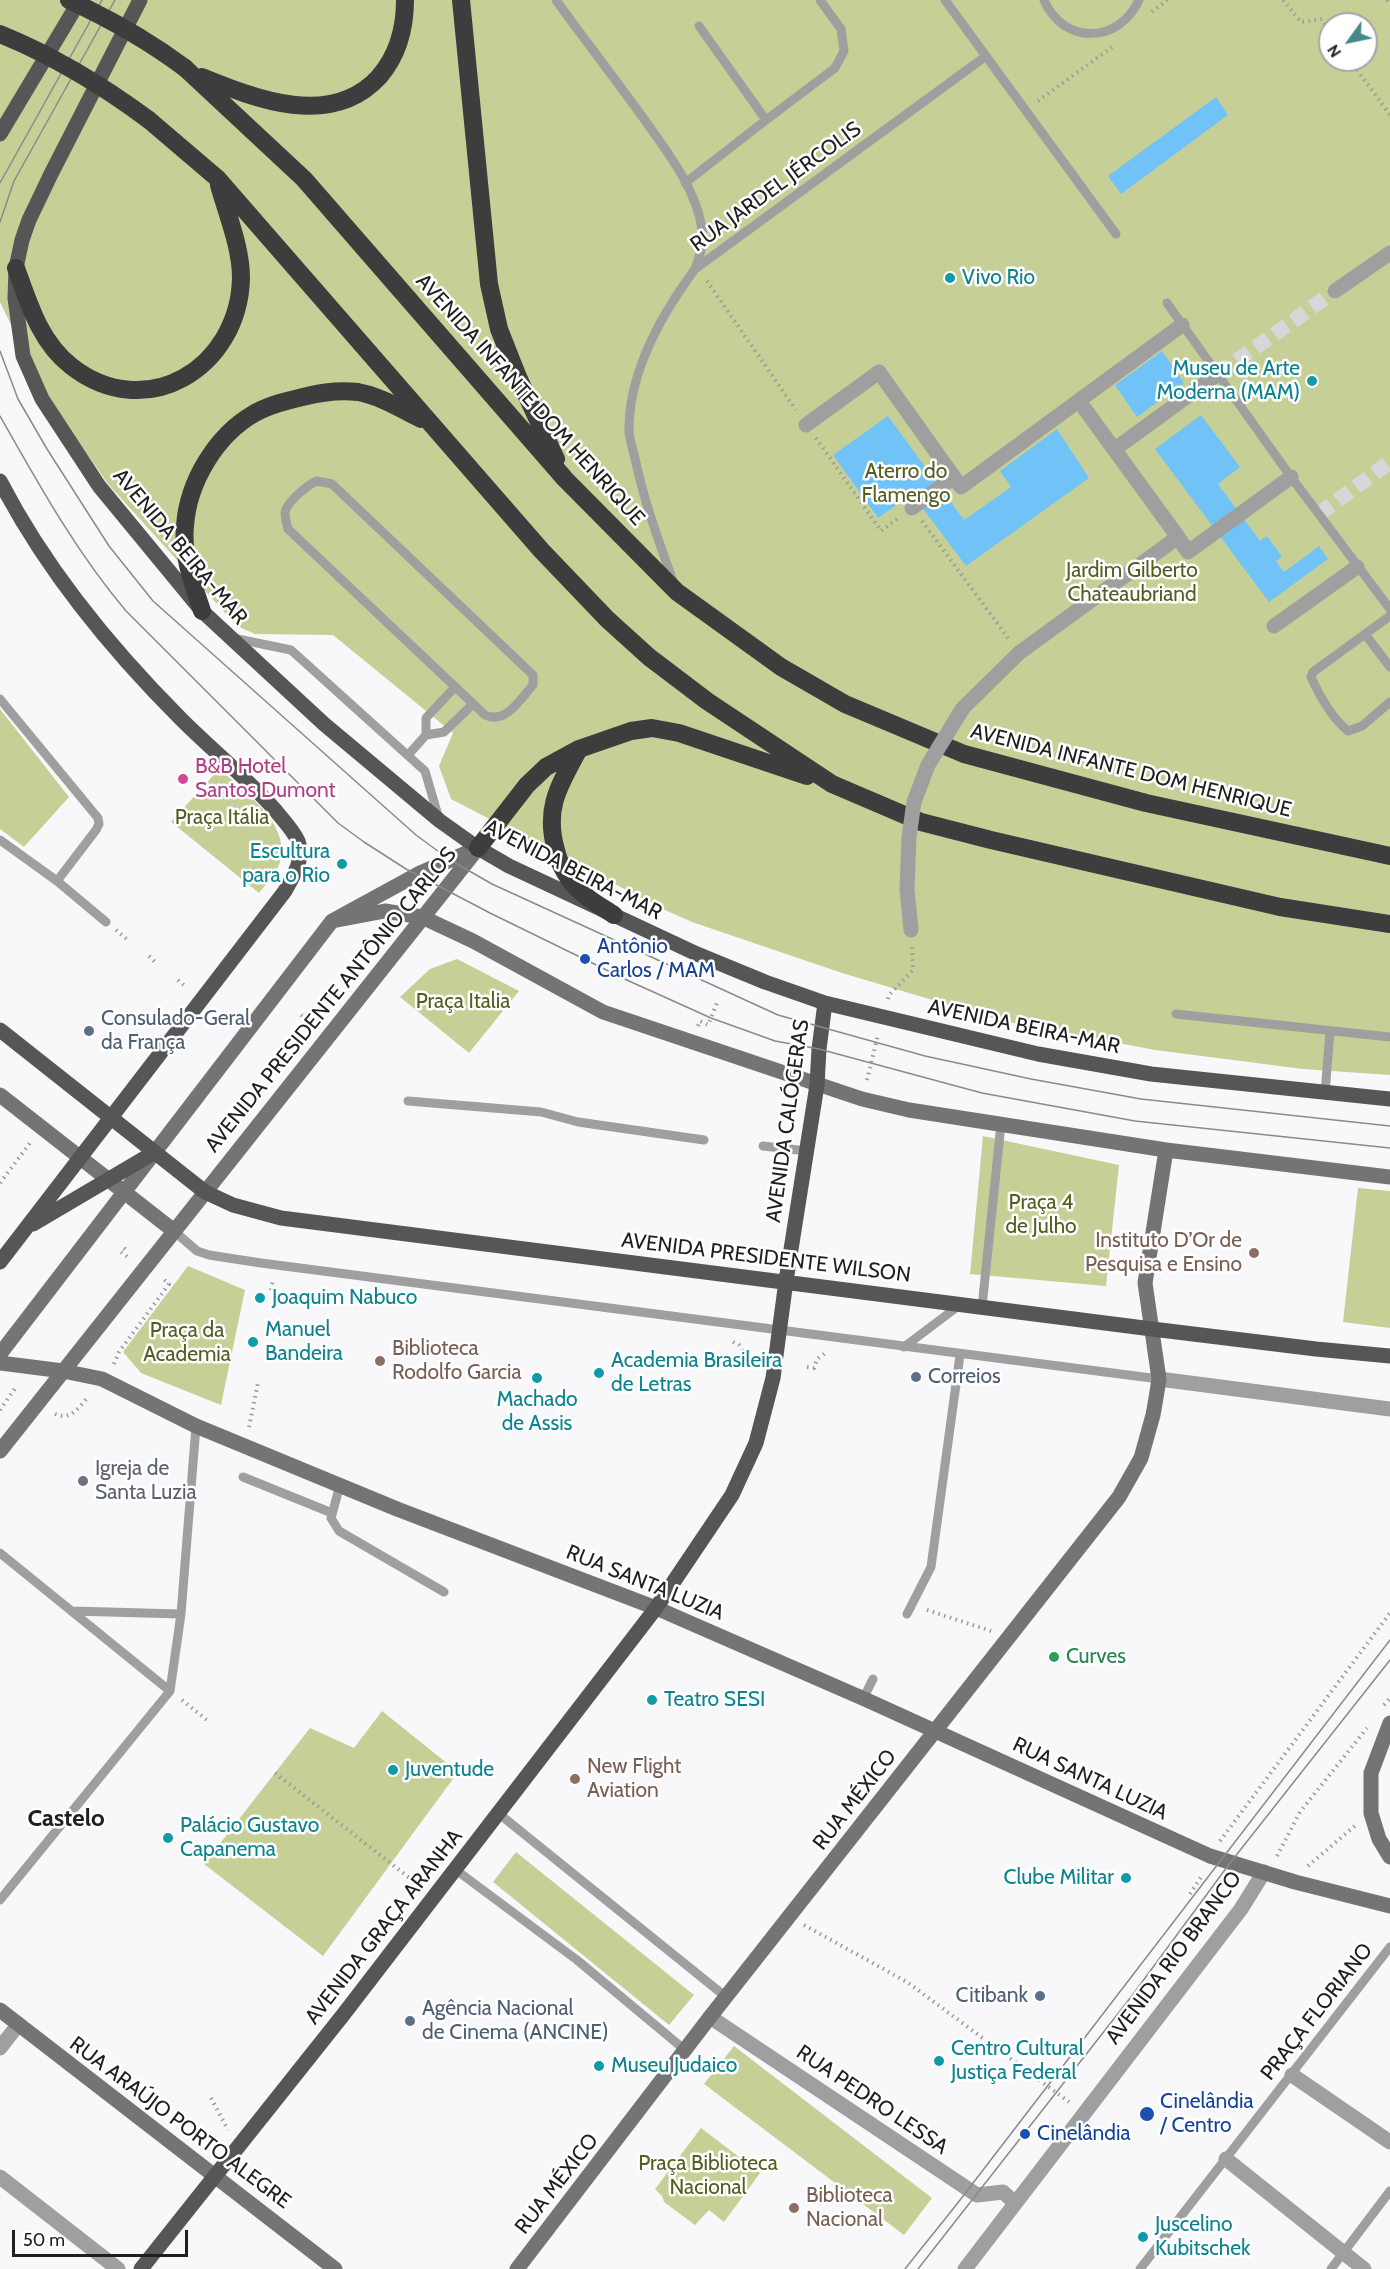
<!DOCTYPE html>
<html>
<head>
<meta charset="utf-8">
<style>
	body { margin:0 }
	#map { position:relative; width:1390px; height:2269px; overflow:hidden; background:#f8f8fa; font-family:Cabin,sans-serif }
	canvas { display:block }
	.north { position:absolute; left:1318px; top:12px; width:60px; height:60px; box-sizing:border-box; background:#fff; border:2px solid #a5a5a6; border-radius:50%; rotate:237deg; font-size:16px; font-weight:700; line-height:24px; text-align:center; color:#1f1f20 }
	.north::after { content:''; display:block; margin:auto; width:21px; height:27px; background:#438a89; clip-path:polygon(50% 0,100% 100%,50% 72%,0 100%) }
	.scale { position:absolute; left:12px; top:2230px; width:176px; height:27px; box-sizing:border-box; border:3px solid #1f1f20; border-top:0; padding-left:8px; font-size:18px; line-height:21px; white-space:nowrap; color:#1f1f20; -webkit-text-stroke:4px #fff; paint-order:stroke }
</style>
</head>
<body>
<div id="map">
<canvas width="1390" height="2269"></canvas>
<div class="north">N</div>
<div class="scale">50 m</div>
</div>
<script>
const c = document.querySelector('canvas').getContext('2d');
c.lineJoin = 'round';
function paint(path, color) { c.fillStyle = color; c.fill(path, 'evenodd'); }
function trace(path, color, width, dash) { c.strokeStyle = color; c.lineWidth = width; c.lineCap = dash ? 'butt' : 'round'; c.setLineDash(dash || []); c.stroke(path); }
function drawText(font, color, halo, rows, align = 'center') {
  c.font = font + ' Cabin,sans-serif'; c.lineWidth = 5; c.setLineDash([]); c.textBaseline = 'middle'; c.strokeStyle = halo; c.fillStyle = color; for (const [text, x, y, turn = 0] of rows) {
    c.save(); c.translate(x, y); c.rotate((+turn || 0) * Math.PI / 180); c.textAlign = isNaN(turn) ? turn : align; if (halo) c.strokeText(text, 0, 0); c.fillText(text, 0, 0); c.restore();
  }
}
paint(new Path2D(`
	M 0,0 L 1390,0 L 1390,1075 L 1303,1069 L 1155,1050 L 1003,1021 L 842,973 L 692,922 L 665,910 L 451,799 L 439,766 L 453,733 L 333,635 L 255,634 L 237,626 L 108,484 L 42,389 L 0,302 ZM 1330,24 L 1366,24 L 1366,60 L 1330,60 Z
	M 0,709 L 69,797 L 24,847 L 0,829 Z
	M 219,769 C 243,790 292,825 280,862 C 276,874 267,883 259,893 L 171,822 Z
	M 457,959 L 519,991 L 469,1053 L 400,997 L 430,969 Z
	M 983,1136 L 1119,1165 L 1106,1286 L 970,1274 Z
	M 1358,1188 L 1390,1191 L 1390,1328 L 1343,1322 Z
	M 188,1266 L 245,1290 L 221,1405 L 141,1373 L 123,1352 Z
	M 382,1711 L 458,1772 L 323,1956 L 204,1864 L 310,1728 L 354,1748 Z
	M 516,1852 L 694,1995 L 669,2025 L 493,1882 Z
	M 734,2046 L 932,2198 L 904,2235 L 704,2084 Z
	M 701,2128 L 760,2173 L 724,2222 L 709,2210 L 695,2225 L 664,2202 L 662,2196 L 655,2189 Z`), '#c6d096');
paint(new Path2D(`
	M 1216,97 L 1228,115 L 1121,194 L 1108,176 Z
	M 1162,351 L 1184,383 L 1137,417 L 1115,385 Z
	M 1201,415 L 1240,467 L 1218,484 L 1260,541 L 1267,536 L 1282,557 L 1276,561 L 1284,572 L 1319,546 L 1328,559 L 1269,602 L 1155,449 Z
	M 888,416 L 964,520 L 1011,487 L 1000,471 L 1057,429 L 1089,478 L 966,566 L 912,494 L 878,518 L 833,455 Z`), '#71c3f7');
trace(new Path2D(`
	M 1218,374 L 1335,291
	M 1319,514 L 1390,462`), '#d7d7d9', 15, [15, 8]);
trace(new Path2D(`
	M 1283,0 L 1301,22 L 1322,19 L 1330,33
	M 1387,0 L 1390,4
	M 1152,12 L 1167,0
	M 1350,60 L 1390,115
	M 1038,101 L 1112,47
	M 707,281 L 796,410
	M 816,438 L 881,531 L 897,519
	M 922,521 L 1008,638
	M 116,930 L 129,941
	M 149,956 L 156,963
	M 178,980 L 187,988
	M 888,999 L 889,995 L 913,970 L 912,947
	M 301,1015 L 310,1022
	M 698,1026 L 700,1021 L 708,1025 L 717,1003
	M 867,1080 L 878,1035
	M 0,1183 L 30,1143
	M 124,1248 L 126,1250
	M 121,1252 L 129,1258
	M 271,1290 L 273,1279
	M 733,1342 L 739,1345 L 744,1353 L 750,1354
	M 114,1364 L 119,1352 L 169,1284 L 162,1278
	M 807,1367 L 814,1368 L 817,1359 L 827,1352
	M 0,1410 L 16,1387
	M 55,1414 C 71,1421 79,1407 89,1396
	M 249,1427 L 258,1383
	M 927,1610 L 991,1631
	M 182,1700 L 208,1721
	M 1384,1705 L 1390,1698
	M 275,1773 L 421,1887
	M 1220,1841 L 1390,1613
	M 1277,1856 L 1300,1812 L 1367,1728
	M 1308,1866 L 1357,1824
	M 1190,1894 L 1203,1874
	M 804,1925 L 907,1982 L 1069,2102
	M 211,2098 L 228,2130`), '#9a9a9c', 4, [1.5, 4.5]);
trace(new Path2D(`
	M 556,0 C 585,40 615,79 644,119 C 667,152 696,188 702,229 C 704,244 700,255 695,269
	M 945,0 L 1116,234
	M 1044,0 C 1063,45 1119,44 1139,0
	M 766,120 L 835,68 L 844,51 L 841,29 L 820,0
	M 685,183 L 766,120 L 699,26
	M 1167,303 L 1291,477 L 1390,609
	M 317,481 L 332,484 L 533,675 L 533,685 C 521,698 506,725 485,715 L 288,529 C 287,523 283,515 286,509 C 291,499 307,485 317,481 Z
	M 673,581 C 659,542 645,504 636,463 C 634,453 630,442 629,432 C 628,373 661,315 695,269 L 986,56
	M 1390,616 L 1313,672 L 1311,677 C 1320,697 1331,717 1348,731 L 1362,726 L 1390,702
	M 1365,634 L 1390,667
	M 233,638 L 291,650 L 425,771 L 439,819
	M 0,699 L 98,818 L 99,824 L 96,830 L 57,881
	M 426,735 L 426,718 L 455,687
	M 408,755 L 426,735 L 444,732 L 473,704
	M 0,840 L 57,881 L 106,922
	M 1176,1014 L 1390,1037
	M 1325,1093 L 1330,1031
	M 408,1101 L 541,1112 L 578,1122 L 704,1140
	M 763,1146 L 807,1151
	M 174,1231 L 197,1251 L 209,1255 L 261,1263 L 1159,1379
	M 982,1307 L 1001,1124
	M 904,1347 L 961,1304
	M 243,1477 L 332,1513
	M 340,1485 L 331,1518 L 339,1531 L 444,1592
	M 0,1553 L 170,1691
	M 72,1611 L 181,1614
	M 907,1614 L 931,1567 L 960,1355
	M 863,1699 L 873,1679
	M 498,1813 L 726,1997
	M 456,1870 L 577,1960 L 685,2050
	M 0,1900 L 170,1691 L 181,1614 L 196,1426
	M 1140,2269 L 1390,1947
	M 1331,2269 L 1390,2191`), '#9e9f9e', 9);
trace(new Path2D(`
	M 1335,291 L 1390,253
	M 806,425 L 879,372 L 961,487 L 1182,325
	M 1115,449 L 1218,374
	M 912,508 L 954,477
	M 1178,537 L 1188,552 L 1291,477
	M 1274,626 L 1357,567
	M 1019,653 L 1178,537 L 1079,401
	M 1159,1379 L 1390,1409
	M 710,2017 L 977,2195 L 1003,2192 L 1014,2202
	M 0,2048 L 18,2025
	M 1292,2075 L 1390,2142
	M 1226,2159 L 1364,2269
	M 0,2177 L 118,2269
	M 965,2269 L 1241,1909 L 1264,1872`), '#9e9f9e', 15);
trace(new Path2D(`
	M 332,921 L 385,911 L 422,917 L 473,941 L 603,1012 L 862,1099 L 909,1110 L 1166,1150 L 1390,1177
	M 0,1095 L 174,1231
	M 0,1354 L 332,921 L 418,874 L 478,848
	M 0,1363 L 63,1371 L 102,1379 L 196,1426 L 397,1509 L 656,1608 L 869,1701 L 1210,1856 L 1295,1882 L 1390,1906
	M 0,1451 L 478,848
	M 1390,1723 L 1371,1773 L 1371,1813 L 1379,1839 L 1390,1857
	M 0,2010 L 335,2269
	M 517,2269 L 710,2017 L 1119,1497 L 1141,1458 L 1153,1415 L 1156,1398 L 1159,1379 L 1145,1283 L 1166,1150`), '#737473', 15);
trace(new Path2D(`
	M 140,0 L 51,174 L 29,220 L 22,240 L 16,268 L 15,298 L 23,356 L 42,399 L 99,486 L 202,611 L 324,724 L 440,821 L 478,848 L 509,866 L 697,954 L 765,982 L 825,1003 L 1038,1054 L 1151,1074 L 1390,1099
	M 0,134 L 80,0
	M 0,481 C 46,570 111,649 181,719 C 213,751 247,778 276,811 C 283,820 293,830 298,841 C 305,859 293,876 285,891 L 0,1262
	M 0,1030 L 205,1192 L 233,1205 L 281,1218 L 1152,1329 L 1316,1349 L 1390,1356
	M 33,1224 L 155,1152
	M 141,2269 L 343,2015 L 656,1608 L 732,1495 L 756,1443 L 773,1378 L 786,1281 L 817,1085 L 819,1049 L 825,1003`), '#555655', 15);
trace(new Path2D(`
	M 461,0 L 489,284 L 499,329 L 518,377 L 556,459
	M 185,68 L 304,179 L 565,479 L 677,592 L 781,667 L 845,704 L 964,754 L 1146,803 L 1390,856
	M 202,77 C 256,99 331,129 379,77 C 398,55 405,28 405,0
	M 149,120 L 217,178 L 541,550 L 607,619 L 649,657 L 707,701 L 832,784 L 921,822 L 991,840 L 1280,907 L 1390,924
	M 16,268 C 29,304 40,342 71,366 C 146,425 239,368 241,278 C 241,247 227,214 219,185
	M 202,611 C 193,584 182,556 185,526 C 188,482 216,435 255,413 C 272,404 290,400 307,396 C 323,392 341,390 358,392 C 380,396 401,409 421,419
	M 579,749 C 559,786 544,808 556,850 C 559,864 568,880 579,890 C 589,900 602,907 614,915
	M 478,848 L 527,785 L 546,767 L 579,749 L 631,731 L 652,728 L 679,733 L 807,776`), '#3c3d3c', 18);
trace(new Path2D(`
	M 0,183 L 102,0
	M 0,222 L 14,181 L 115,0
	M 0,351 L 18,399 L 47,449 L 109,546 L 153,601 L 416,835 L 450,860 L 492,884 L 778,1015 L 925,1056 L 1031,1079 L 1141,1099 L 1390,1126
	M 0,416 C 38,483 76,552 126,611 L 338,823 L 364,842 L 406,869 L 490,913 L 629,981 L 711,1018 L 775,1041 L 819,1049 L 982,1093 L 1135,1121 L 1390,1148
	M 905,2269 C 926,2242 949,2215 970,2187 C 1110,2005 1249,1822 1390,1640
	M 918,2269 L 1131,1997 L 1230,1863 L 1390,1660`), '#8a8a8c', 1.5);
trace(new Path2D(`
	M 911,930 L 907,890 L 909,837 L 914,802 L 928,765 L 963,708 L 1019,653`), '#9e9f9e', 15);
trace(new Path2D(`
	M 69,0 C 110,19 149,41 185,68
	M 0,34 C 54,56 102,85 149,120`), '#3c3d3c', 18);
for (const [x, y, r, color] of [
	[950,278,6,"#0f9aa8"],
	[1312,381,6,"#0f9aa8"],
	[183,779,6,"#d1479c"],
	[342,864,6,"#0f9aa8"],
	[585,959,6,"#1a4fb4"],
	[89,1031,6,"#5c6f8a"],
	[1254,1253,6,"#8d6e63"],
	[260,1298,6,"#0f9aa8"],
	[253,1342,6,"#0f9aa8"],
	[380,1361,6,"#8d6e63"],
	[599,1373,6,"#0f9aa8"],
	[916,1377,6,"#5c6f8a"],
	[537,1378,6,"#0f9aa8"],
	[83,1481,6,"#6b7280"],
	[1054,1657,6,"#2e9e5b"],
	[652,1700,6,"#0f9aa8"],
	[393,1770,6,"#0f9aa8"],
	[575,1779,6,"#8d6e63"],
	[168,1838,6,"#0f9aa8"],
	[1126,1878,6,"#0f9aa8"],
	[1040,1996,6,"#5c6f8a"],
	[410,2021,6,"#5c6f8a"],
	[939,2061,6,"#0f9aa8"],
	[599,2066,6,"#0f9aa8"],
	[1147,2114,8,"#1a4fb4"],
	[1025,2134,6,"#1a4fb4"],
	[794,2208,6,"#8d6e63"],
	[1143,2237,6,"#0f9aa8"]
]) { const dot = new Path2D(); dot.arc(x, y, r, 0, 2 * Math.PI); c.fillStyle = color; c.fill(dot); trace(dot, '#fff', 2); }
drawText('21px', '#1f1f20', '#fff', [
	["RUA JARDEL JÉRCOLIS",776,187,-36],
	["AVENIDA INFANTE DOM HENRIQUE",530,400,48],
	["AVENIDA BEIRA-MAR",180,547,50],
	["AVENIDA INFANTE DOM HENRIQUE",1131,771,14],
	["AVENIDA BEIRA-MAR",573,870,27],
	["AVENIDA PRESIDENTE ANTÔNIO CARLOS",331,1000,-51],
	["AVENIDA BEIRA-MAR",1024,1027,12],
	["AVENIDA CALÓGERAS",788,1121,-82],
	["AVENIDA PRESIDENTE WILSON",766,1258,7],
	["RUA SANTA LUZIA",645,1583,22],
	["RUA SANTA LUZIA",1090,1779,25],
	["RUA MÉXICO",855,1800,-52],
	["AVENIDA GRAÇA ARANHA",384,1927,-52],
	["AVENIDA RIO BRANCO",1174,1958,-53],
	["PRAÇA FLORIANO",1317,2012,-52],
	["RUA PEDRO LESSA",872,2100,34],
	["RUA ARAÚJO PORTO ALEGRE",180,2123,37],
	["RUA MÉXICO",557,2184,-52]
]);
drawText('21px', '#0d838f', '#fff', [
	["Vivo Rio",962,278],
	["Museu de Arte",1300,369,"right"],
	["Moderna (MAM)",1300,393,"right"],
	["Escultura",330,852,"right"],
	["para o Rio",330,876,"right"],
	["Joaquim Nabuco",272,1298],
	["Manuel",265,1330],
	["Bandeira",265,1354],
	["Academia Brasileira",611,1361],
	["de Letras",611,1385],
	["Machado",537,1400,"center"],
	["de Assis",537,1424,"center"],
	["Teatro SESI",664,1700],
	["Juventude",405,1770],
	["Palácio Gustavo",180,1826],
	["Capanema",180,1850],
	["Clube Militar",1114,1878,"right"],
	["Centro Cultural",951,2049],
	["Justiça Federal",951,2073],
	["Museu Judaico",611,2066],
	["Juscelino",1155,2225],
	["Kubitschek",1155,2249]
], 'left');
drawText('21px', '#555d20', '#fff', [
	["Aterro do",906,472],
	["Flamengo",906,496],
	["Jardim Gilberto",1132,571],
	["Chateaubriand",1132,595],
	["Praça Itália",222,818],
	["Praça Italia",463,1002],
	["Praça 4",1041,1203],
	["de Julho",1041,1227],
	["Praça da",187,1331],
	["Academia",187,1355],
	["Praça Biblioteca",708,2164],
	["Nacional",708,2188]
]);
drawText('21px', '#b23c85', '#fff', [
	["B&B Hotel",195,767],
	["Santos Dumont",195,791]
], 'left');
drawText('21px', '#164399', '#fff', [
	["Antônio",597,947],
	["Carlos / MAM",597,971],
	["Cinelândia",1160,2102],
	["/ Centro",1160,2126],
	["Cinelândia",1037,2134]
], 'left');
drawText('21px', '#4e5e75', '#fff', [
	["Consulado-Geral",101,1019],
	["da França",101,1043],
	["Correios",928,1377],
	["Citibank",1028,1996,"right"],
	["Agência Nacional",422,2009],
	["de Cinema (ANCINE)",422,2033]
], 'left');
drawText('21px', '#785e54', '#fff', [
	["Instituto D’Or de",1242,1241,"right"],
	["Pesquisa e Ensino",1242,1265,"right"],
	["Biblioteca",392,1349],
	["Rodolfo Garcia",392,1373],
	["New Flight",587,1767],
	["Aviation",587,1791],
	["Biblioteca",806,2196],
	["Nacional",806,2220]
], 'left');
drawText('21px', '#5b616d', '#fff', [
	["Igreja de",95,1469],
	["Santa Luzia",95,1493]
], 'left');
drawText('21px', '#27864d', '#fff', [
	["Curves",1066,1657]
], 'left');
drawText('bold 24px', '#1f1f20', '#fff', [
	["Castelo",66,1819]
]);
</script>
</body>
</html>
